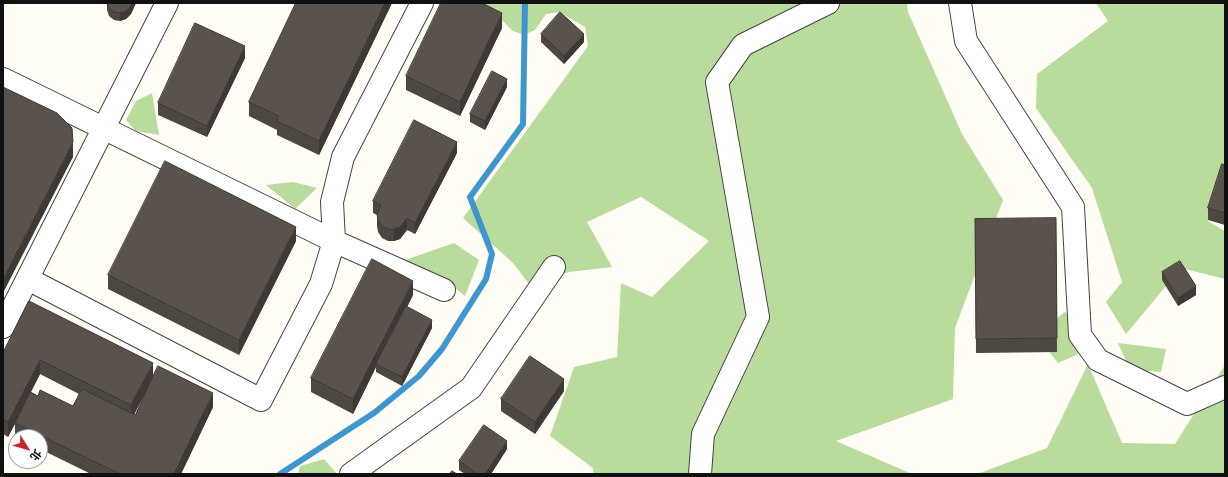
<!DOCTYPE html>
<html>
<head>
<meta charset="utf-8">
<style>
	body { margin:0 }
	#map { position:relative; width:1228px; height:477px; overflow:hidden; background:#fffdf5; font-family:Literata,"Noto Sans TC",serif }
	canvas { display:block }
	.frame { position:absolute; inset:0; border:4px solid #111; pointer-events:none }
	.north { position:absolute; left:8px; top:429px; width:40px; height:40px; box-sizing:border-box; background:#fff; border:1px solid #a0a0a0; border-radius:50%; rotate:127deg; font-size:11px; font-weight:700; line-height:16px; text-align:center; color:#111 }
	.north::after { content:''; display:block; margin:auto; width:14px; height:18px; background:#c4262e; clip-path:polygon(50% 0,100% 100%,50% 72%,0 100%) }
</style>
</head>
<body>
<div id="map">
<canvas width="1228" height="477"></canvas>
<div class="frame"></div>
<div class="north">北</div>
</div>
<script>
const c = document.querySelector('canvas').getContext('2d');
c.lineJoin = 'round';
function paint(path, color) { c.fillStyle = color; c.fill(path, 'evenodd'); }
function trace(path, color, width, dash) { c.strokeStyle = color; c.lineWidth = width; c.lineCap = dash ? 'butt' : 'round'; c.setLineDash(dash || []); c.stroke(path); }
paint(new Path2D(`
	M 484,3 L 907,3 L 908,12 L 962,134 L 1003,200 L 955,328 L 953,399 L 836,441 L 912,474 L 593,474 L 593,468 L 550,436 L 574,367 L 617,357 L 621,283 L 652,297 L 709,241 L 641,197 L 587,222 L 612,267 L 569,272 L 529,284 L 513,263 L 463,218 L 588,46 L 585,27 L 559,12 L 546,14 L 535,30 L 524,35 L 513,31 Z
	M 1096,3 L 1225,3 L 1225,162 L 1208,221 L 1225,231 L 1225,279 L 1181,268 L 1126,334 L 1106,302 L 1122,282 L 1092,188 L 1036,108 L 1037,74 L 1108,21 Z
	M 152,93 L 159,135 L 136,131 L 126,120 L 136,101 Z
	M 293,182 L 317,188 L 295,209 L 266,185 Z
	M 454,243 L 479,260 L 465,296 L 456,289 L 405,260 Z
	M 1065,312 L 1101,344 L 1058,363 L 1035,334 Z
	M 1118,343 L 1166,349 L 1161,372 L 1130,370 Z
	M 1088,364 L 1122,443 L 1175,444 L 1225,365 L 1225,474 L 977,474 L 1047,448 Z
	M 324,459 L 337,474 L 298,474 L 300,466 Z`), '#b9dc9c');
trace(new Path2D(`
	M 280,474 L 374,413 L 419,376 L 442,349 L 486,279 L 492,254 L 470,197 L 523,124 L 525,3`), '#3f96cf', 6);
const minor = new Path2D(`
	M 960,3 L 966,41 L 1073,207 L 1080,335 L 1098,360 L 1187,404 L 1225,387
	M 3,79 L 334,241 L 444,290
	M 28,279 L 261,400 L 321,284 L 334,241 L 332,202 L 343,157 L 422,3
	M 3,327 L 167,3
	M 351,474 L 471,388 L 554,267
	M 700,474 L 703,434 L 758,317 L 717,82 L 743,45 L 828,3`);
trace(minor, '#444', 24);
trace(minor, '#fff', 22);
paint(new Path2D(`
	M 107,3 L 136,3 L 131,14 L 126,19 L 120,21 L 114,20 L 109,16 L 107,10 Z
	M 296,3 L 392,3 L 319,155 L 277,135 L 277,130 L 249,116 L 249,102 Z
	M 502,28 L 460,116 L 406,90 L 406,76 Z
	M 541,34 L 584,42 L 564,64 L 541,42 Z
	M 245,58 L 207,137 L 158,115 L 158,103 Z
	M 507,87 L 485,130 L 470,122 L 470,114 Z
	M 457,153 L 415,234 L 407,230 L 400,239 L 394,241 L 388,241 L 382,238 L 378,232 L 377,226 L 377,215 L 373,213 L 373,201 Z
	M 1225,165 L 1225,225 L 1208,220 L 1208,208 Z
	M 1056,218 L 1057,352 L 976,353 L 975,219 Z
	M 296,241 L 239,355 L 108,289 L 108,275 Z
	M 1162,272 L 1196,295 L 1178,306 L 1162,280 Z
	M 413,295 L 407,307 L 432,328 L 402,386 L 376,372 L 376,367 L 353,414 L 311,392 L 311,378 Z
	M 3,353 L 153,378 L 134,415 L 135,415 L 213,407 L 181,474 L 91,474 L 40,449 L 40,437 L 16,437 L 16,438 L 15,437 L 15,424 L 8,437 L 3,434 ZM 40,374 L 79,394 L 73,406 L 38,396 L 31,392 Z
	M 564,391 L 535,434 L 501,411 L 501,399 Z
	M 507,449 L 491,474 L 465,474 L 459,470 L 459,461 Z`), '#4d4742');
paint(new Path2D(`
	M 132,3 L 136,3 L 131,14 L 126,19 L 120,21 L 120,13 Z
	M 385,3 L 392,3 L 319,155 L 319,141 Z
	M 502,13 L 502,28 L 460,116 L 460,102 Z
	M 584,34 L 584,42 L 564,64 L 564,56 Z
	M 245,46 L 245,58 L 207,137 L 207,126 Z
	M 507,79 L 507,87 L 485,130 L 485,121 Z
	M 73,142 L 73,157 L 3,293 L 3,279 Z
	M 457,142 L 457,153 L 415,234 L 415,223 Z
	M 407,218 L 407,230 L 400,239 L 394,241 L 394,229 Z
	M 296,227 L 296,241 L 239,355 L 239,340 Z
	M 413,281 L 413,295 L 378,365 L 376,364 L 376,367 L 353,414 L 353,399 Z
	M 1196,286 L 1196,295 L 1178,306 L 1178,298 Z
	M 432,320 L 432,328 L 402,386 L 402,377 Z
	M 40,360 L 40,374 L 8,437 L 8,422 Z
	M 153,363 L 153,378 L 131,420 L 131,405 Z
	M 564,379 L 564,391 L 535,434 L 535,422 Z
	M 213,393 L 213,407 L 181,474 L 174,474 Z
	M 507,441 L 507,449 L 491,474 L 485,474 Z`), '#3f3936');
const building = new Path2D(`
	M 107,3 L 132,3 L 131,6 L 126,11 L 120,13 L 114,12 L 109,8 Z
	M 296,3 L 385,3 L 319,141 L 277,121 L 279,116 L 249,102 Z
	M 441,3 L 482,3 L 502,13 L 460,102 L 406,76 Z
	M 560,12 L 584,34 L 564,56 L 541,34 Z
	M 195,23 L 245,46 L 207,126 L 158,103 Z
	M 492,71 L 507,79 L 485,121 L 470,114 Z
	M 3,87 L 57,113 L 72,128 L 73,142 L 3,279 Z
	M 414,120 L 457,142 L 415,223 L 407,218 L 400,227 L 394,229 L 388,229 L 382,226 L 378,220 L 377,214 L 381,205 L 373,201 Z
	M 165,161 L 296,227 L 239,340 L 108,275 Z
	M 1222,164 L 1225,165 L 1225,213 L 1208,208 Z
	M 1056,218 L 1057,338 L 976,339 L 975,219 Z
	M 372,259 L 413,281 L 353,399 L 311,378 Z
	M 1180,261 L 1196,286 L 1178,298 L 1162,272 Z
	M 29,301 L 153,363 L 131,405 L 40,360 L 8,422 L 3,419 L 3,353 Z
	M 406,306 L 432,320 L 402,377 L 376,364 Z
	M 530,356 L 564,379 L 535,422 L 501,399 Z
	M 158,366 L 213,393 L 174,474 L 120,474 L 15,423 L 30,392 L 38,396 L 40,390 L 73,406 L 82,389 L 135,415 Z
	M 484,425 L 507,441 L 485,474 L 478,474 L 459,461 Z
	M 452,471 L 457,474 L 450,474 Z`);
paint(building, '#5a524d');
trace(building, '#3f3936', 1);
</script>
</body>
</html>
